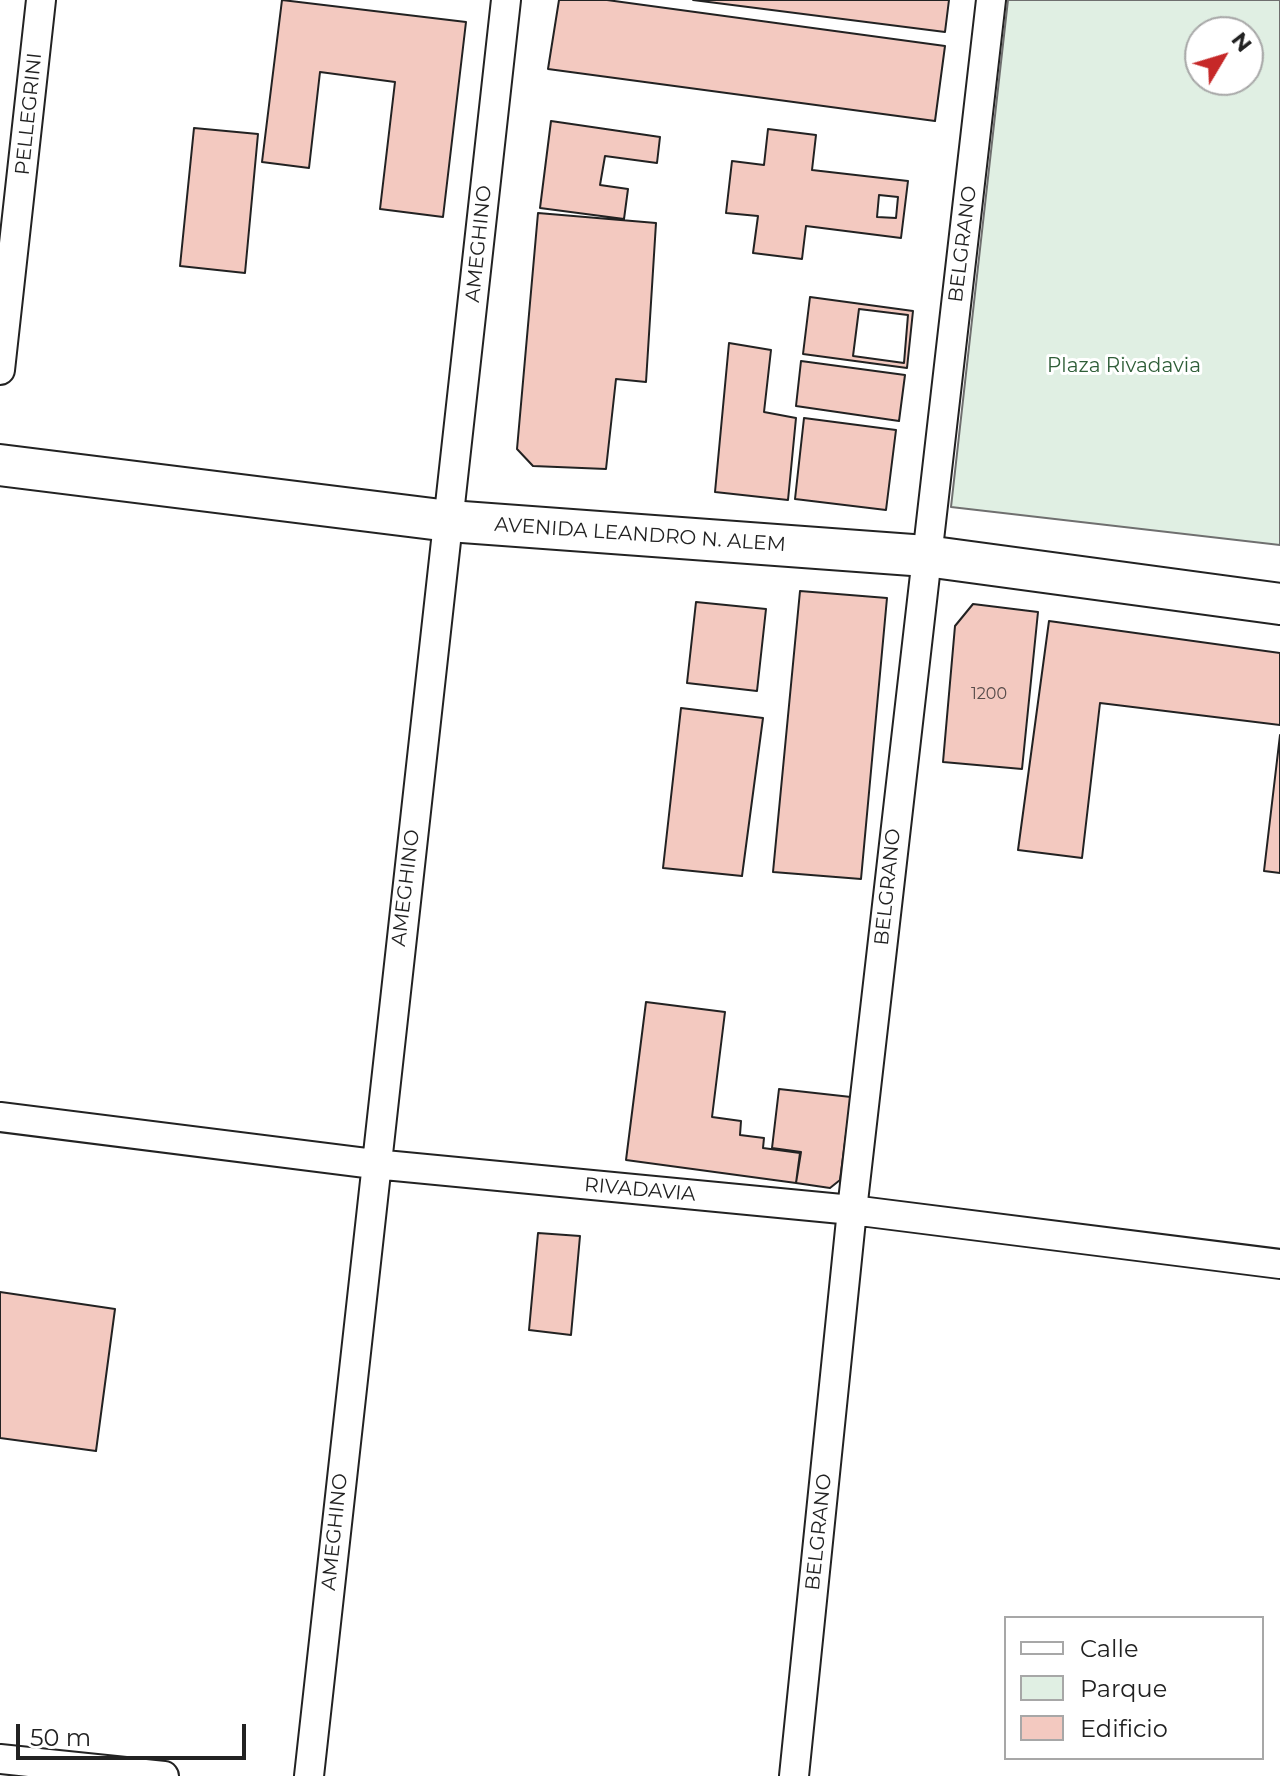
<!DOCTYPE html>
<html>
<head>
<meta charset="utf-8">
<style>
	body { margin:0 }
	#map { position:relative; width:1280px; height:1776px; overflow:hidden; background:#fff; font-family:Montserrat,sans-serif }
	canvas { display:block }
	.legend { position:absolute; left:1004px; top:1616px; width:260px; height:144px; box-sizing:border-box; background:#fff; border:2px solid #a7a7a7; margin:0; padding:10px 14px; list-style:none; font-size:24px; color:#222 }
	.legend li { display:flex; align-items:center; gap:16px; height:40px }
	.legend b { width:40px; border:2px solid #a7a7a7 }
	.north { position:absolute; left:1184px; top:16px; width:80px; height:80px; box-sizing:border-box; background:#fff; border:2px solid #a7a7a7; border-radius:50%; rotate:52deg; font-size:22px; font-weight:700; line-height:32px; text-align:center; color:#222 }
	.north::after { content:''; display:block; margin:auto; width:28px; height:36px; background:#c62828; clip-path:polygon(50% 0,100% 100%,50% 72%,0 100%) }
	.scale { position:absolute; left:16px; top:1724px; width:230px; height:36px; box-sizing:border-box; border:4px solid #222; border-top:0; padding-left:10px; font-size:24px; line-height:28px; white-space:nowrap; color:#222; -webkit-text-stroke:6px #fff; paint-order:stroke }
</style>
</head>
<body>
<div id="map">
<canvas width="1280" height="1776"></canvas>
<ul class="legend">
<li><b style="height:10px;background:#fff"></b>Calle</li>
<li><b style="height:22px;background:#e0efe3"></b>Parque</li>
<li><b style="height:22px;background:#f3c9c0"></b>Edificio</li>
</ul>
<div class="north">N</div>
<div class="scale">50 m</div>
</div>
<script>
const c = document.querySelector('canvas').getContext('2d');
c.lineJoin = 'round';
function paint(path, color) { c.fillStyle = color; c.fill(path, 'evenodd'); }
function trace(path, color, width, dash) { c.strokeStyle = color; c.lineWidth = width; c.lineCap = dash ? 'butt' : 'round'; c.setLineDash(dash || []); c.stroke(path); }
function drawText(font, color, halo, rows, align = 'center') {
  c.font = font + ' Montserrat,sans-serif'; c.lineWidth = 6; c.setLineDash([]); c.textBaseline = 'middle'; c.strokeStyle = halo; c.fillStyle = color; for (const [text, x, y, turn = 0] of rows) {
    c.save(); c.translate(x, y); c.rotate((+turn || 0) * Math.PI / 180); c.textAlign = isNaN(turn) ? turn : align; if (halo) c.strokeText(text, 0, 0); c.fillText(text, 0, 0); c.restore();
  }
}
const green = new Path2D(`
	M 1008,0 L 1280,0 L 1280,545 L 951,507 ZM 1200,32 L 1248,32 L 1248,80 L 1200,80 Z`);
paint(green, '#e0efe3');
trace(green, '#6f6f6f', 2);
const building = new Path2D(`
	M 282,0 L 466,22 L 443,217 L 380,209 L 395,82 L 320,72 L 309,168 L 262,162 Z
	M 559,0 L 607,0 L 945,46 L 935,121 L 548,69 Z
	M 693,0 L 949,0 L 945,32 Z
	M 551,121 L 660,137 L 657,163 L 605,156 L 600,185 L 628,189 L 624,219 L 540,208 Z
	M 194,128 L 258,134 L 245,273 L 180,266 Z
	M 768,129 L 816,135 L 812,170 L 908,181 L 901,238 L 806,226 L 802,259 L 753,253 L 758,216 L 726,213 L 732,161 L 764,165 Z
	M 879,195 L 898,197 L 896,218 L 877,217 Z
	M 538,213 L 656,223 L 646,382 L 616,379 L 606,469 L 533,466 L 517,449 Z
	M 810,297 L 913,311 L 907,368 L 803,354 Z
	M 859,309 L 908,315 L 904,363 L 853,356 Z
	M 729,343 L 771,350 L 764,412 L 796,418 L 788,500 L 715,492 Z
	M 801,361 L 905,375 L 899,421 L 796,406 Z
	M 804,418 L 896,430 L 886,510 L 795,499 Z
	M 800,591 L 887,598 L 861,879 L 773,872 Z
	M 696,602 L 766,609 L 757,691 L 687,683 Z
	M 973,604 L 1038,612 L 1022,769 L 943,762 L 955,626 Z
	M 1049,621 L 1280,653 L 1280,725 L 1100,703 L 1082,858 L 1018,850 Z
	M 681,708 L 763,718 L 742,876 L 663,868 Z
	M 1280,735 L 1280,873 L 1264,871 Z
	M 646,1002 L 725,1012 L 712,1117 L 741,1121 L 740,1135 L 764,1138 L 763,1148 L 800,1153 L 796,1183 L 626,1160 Z
	M 779,1089 L 851,1097 L 840,1180 L 830,1188 L 796,1183 L 801,1152 L 772,1148 Z
	M 538,1233 L 580,1236 L 571,1335 L 529,1330 Z
	M 0,1292 L 115,1309 L 96,1451 L 0,1438 Z`);
paint(building, '#f3c9c0');
trace(building, '#222', 2);
const minor = new Path2D(`
	M 0,370 L 41,0
	M 0,1117 L 374,1164 L 852,1210 L 1280,1264
	M 0,1759 L 164,1776
	M 309,1776 L 506,0
	M 794,1776 L 852,1210 L 991,0`);
const secondary = new Path2D(`
	M 0,465 L 449,521 L 926,556 L 1280,604`);
trace(minor, '#222', 32);
trace(secondary, '#222', 44);
trace(minor, '#fff', 28);
trace(secondary, '#fff', 40);
drawText('16px', '#564c4a', null, [
	["1200",989,694]
]);
drawText('20px', '#222', '#fff', [
	["PELLEGRINI",29,114,-84],
	["AMEGHINO",479,244,-84],
	["BELGRANO",963,244,-83],
	["AVENIDA LEANDRO N. ALEM",640,535,4],
	["BELGRANO",888,887,-84],
	["AMEGHINO",406,888,-83],
	["RIVADAVIA",640,1190,5],
	["AMEGHINO",335,1532,-84],
	["BELGRANO",819,1532,-84]
]);
drawText('20px', '#2f5e38', '#fff', [
	["Plaza Rivadavia",1124,366]
]);
</script>
</body>
</html>
